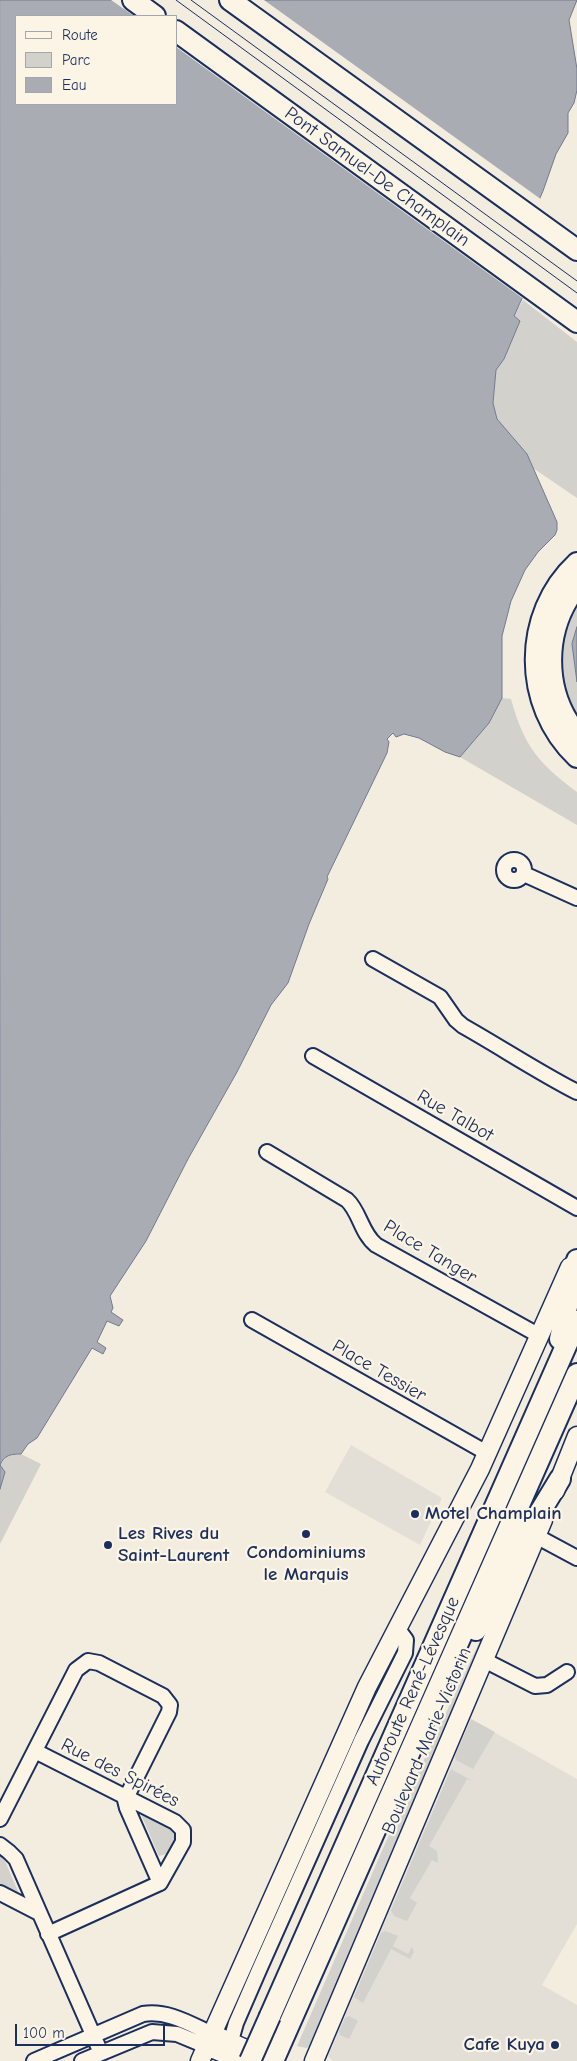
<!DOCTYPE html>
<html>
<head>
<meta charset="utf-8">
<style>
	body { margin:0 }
	#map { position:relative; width:577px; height:2061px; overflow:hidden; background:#f3ede0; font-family:"Comic Neue",sans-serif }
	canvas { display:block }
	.legend { position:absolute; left:15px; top:15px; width:162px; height:90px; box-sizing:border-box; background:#fcf5e5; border:1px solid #a2a6af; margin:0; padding:6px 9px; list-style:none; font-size:15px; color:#1b2f5e }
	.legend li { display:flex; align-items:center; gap:10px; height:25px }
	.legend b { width:25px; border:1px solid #a2a6af }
	.scale { position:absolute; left:15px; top:2024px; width:150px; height:22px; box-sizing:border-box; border:2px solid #1b2f5e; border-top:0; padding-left:6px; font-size:15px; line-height:18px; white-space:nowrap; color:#1b2f5e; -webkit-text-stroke:4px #fcf5e5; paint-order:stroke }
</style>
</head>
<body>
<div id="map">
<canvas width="577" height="2061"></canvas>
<ul class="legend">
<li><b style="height:6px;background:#fcf5e5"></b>Route</li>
<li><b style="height:14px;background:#d3d1cc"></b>Parc</li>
<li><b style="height:14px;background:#a9acb3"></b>Eau</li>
</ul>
<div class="scale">100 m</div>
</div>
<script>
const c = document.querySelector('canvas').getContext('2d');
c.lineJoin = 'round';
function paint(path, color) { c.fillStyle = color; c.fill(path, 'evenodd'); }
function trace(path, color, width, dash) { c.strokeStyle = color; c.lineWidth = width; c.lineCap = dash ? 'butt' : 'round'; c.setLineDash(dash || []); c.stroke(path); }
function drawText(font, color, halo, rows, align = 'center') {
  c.font = font + ' "Comic Neue",sans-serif'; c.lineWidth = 4.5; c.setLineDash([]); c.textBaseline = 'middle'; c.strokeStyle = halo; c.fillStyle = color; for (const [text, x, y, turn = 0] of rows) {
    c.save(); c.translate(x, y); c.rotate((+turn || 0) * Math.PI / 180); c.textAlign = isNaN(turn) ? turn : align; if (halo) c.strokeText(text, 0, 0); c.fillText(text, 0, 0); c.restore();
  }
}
paint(new Path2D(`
	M 351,1445 L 442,1498 L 420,1545 L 325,1492 Z
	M 471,1719 L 577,1779 L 577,1924 L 542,1985 L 577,2005 L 577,2061 L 333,2061 L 328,2056 Z`), '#e3dfd6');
paint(new Path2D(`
	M 523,300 L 577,342 L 577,498 L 533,468 L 527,454 L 497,419 L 493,403 L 496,370 L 504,359 L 520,321 L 514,316 Z
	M 577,598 L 577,719 L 566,696 L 559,668 L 558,649 L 570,607 Z
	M 502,698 L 511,699 C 524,746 538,763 577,792 L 577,825 L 460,757 L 489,723 Z
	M 21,1454 L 41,1464 L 0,1544 L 0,1489 L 5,1472 L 0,1465 L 6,1456 Z
	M 486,1628 L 490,1630 L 314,2045 L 306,2048 L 297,2046 L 395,1821 Z
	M 471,1719 L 495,1732 L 473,1769 L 456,1760 L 455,1756 Z
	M 451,1769 L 474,1782 L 467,1779 L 429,1846 L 437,1851 L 438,1863 L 432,1860 L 410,1898 L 417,1903 L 407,1921 L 394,1916 L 391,1910 Z
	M 139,1810 C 148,1815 180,1826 177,1838 C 176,1843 172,1849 170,1853 L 159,1856 Z
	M 0,1854 L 2,1854 L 20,1896 L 0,1887 Z
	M 385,1931 L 398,1936 L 393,1946 L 408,1954 L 412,1947 L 414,1952 L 410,1959 L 391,1949 L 363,2003 L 354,1997 L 381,1933 Z
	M 349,2016 L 358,2021 L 349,2039 L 340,2035 L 339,2031 L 345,2018 Z`), '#d3d1cc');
const water = new Path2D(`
	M 0,0 L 577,0 L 569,20 L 577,69 L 577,90 L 574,103 L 568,113 L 568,133 L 556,154 L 543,191 L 532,216 L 535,270 L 514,316 L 520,321 L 504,359 L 496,370 L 493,403 L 497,419 L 527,454 L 557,522 L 557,530 L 555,535 L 538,552 L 525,570 L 511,601 L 502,636 L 502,698 L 489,723 L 460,757 L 445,752 L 419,738 L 404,734 L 396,737 L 393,733 L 387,739 L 389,742 L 387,753 L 327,877 L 328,879 L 309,924 L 288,983 L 271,1005 L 237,1072 L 188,1159 L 146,1241 L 110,1296 L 113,1308 L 111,1312 L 123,1320 L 119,1326 L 107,1321 L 97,1342 L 106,1348 L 103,1354 L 92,1348 L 37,1438 L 28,1444 L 21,1454 C 11,1454 4,1455 0,1465 L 5,1472 L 0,1489 ZM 16,16 L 176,16 L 176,104 L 16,104 Z
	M 577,627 L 577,682 L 572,644 Z`);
paint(water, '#a9acb3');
trace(water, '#707a91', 1);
paint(new Path2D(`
	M 111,0 L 264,0 L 542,200 L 535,216 L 538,271 L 525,300 L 176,47 L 176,16 L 134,16 Z`), '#f3ede0');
const minor = new Path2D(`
	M504 870a10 10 0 1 1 20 0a10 10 0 1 1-20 0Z
	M 524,874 L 577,898
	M 373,959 L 440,997 L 456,1020 L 463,1026 C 502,1048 538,1072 577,1092
	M 313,1056 L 577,1208
	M 267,1152 L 347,1200 C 360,1212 361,1233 376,1245 L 540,1336
	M 252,1320 L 487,1453
	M 536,1536 L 577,1558
	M 484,1660 L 535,1686 L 547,1685 L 567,1672
	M 35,1751 L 175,1822 L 183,1830 L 183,1842 L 160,1883 L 48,1934
	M 0,1819 L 76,1670 L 88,1661 L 99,1663 L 163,1696 L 170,1705 L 169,1712 L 125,1800 L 127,1808 L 160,1883
	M 0,1845 L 9,1852 L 16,1859 L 101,2053
	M 0,1893 L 39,1913
	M 228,2051 L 236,2023 L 259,1970 L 361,1741 L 405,1653 L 406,1640 L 397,1628
	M 34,2061 L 143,2014 C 168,2010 190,2024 212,2034
	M 82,2061 L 152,2032 L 177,2034 L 206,2046`);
const major = new Path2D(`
	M 555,1491 L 577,1436
	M 212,2034 L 266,2058
	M 206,2046 L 243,2061
	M 200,2061 L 367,1687 L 480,1469 L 570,1267
	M 314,2061 L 543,1520`);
const highway = new Path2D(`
	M 133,0 L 155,16
	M 230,0 L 577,250
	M 176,31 L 577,322
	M 577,563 C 522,614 522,705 577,757
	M 577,586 C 543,629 542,691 577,734
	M 560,1339 L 577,1260
	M 476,1630 L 497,1593 L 520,1545 L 560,1479
	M 270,2016 L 577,1321
	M 273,2061 L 577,1374`);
trace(minor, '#1b2f5e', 18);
trace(major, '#1b2f5e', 21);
trace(highway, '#1b2f5e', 24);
trace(minor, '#fcf5e5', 14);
trace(major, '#fcf5e5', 18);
trace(highway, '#fcf5e5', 20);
trace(new Path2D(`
	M 176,0 L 577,293
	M 191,0 L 577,281`), '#1b2f5e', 1);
const highwayBridge = new Path2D(`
	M 250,2061 L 270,2016`);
trace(highwayBridge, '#1b2f5e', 24, []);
trace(highwayBridge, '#fcf5e5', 20);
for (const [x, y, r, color] of [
	[415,1514,5,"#1b2f5e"],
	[306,1534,5,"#1b2f5e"],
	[108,1545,5,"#1b2f5e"],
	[555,2045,5,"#1b2f5e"]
]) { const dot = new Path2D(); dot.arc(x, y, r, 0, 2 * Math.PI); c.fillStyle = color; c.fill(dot); trace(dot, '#fcf5e5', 2); }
drawText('19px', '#1b2f5e', '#fcf5e5', [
	["Pont Samuel-De Champlain",377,177,36],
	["Rue Talbot",455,1116,30],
	["Place Tanger",430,1252,31],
	["Place Tessier",379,1371,30],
	["Autoroute René-Lévesque",413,1691,-66],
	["Boulevard Marie-Victorin",427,1741,-67],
	["Rue des Spirées",120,1773,27]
]);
drawText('bold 19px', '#1b2f5e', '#fcf5e5', [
	["Motel Champlain",425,1514],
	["Les Rives du",118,1534],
	["Saint-Laurent",118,1556],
	["Condominiums",306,1553,"center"],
	["le Marquis",306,1575,"center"],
	["Cafe Kuya",545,2045,"right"]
], 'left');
</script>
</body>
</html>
